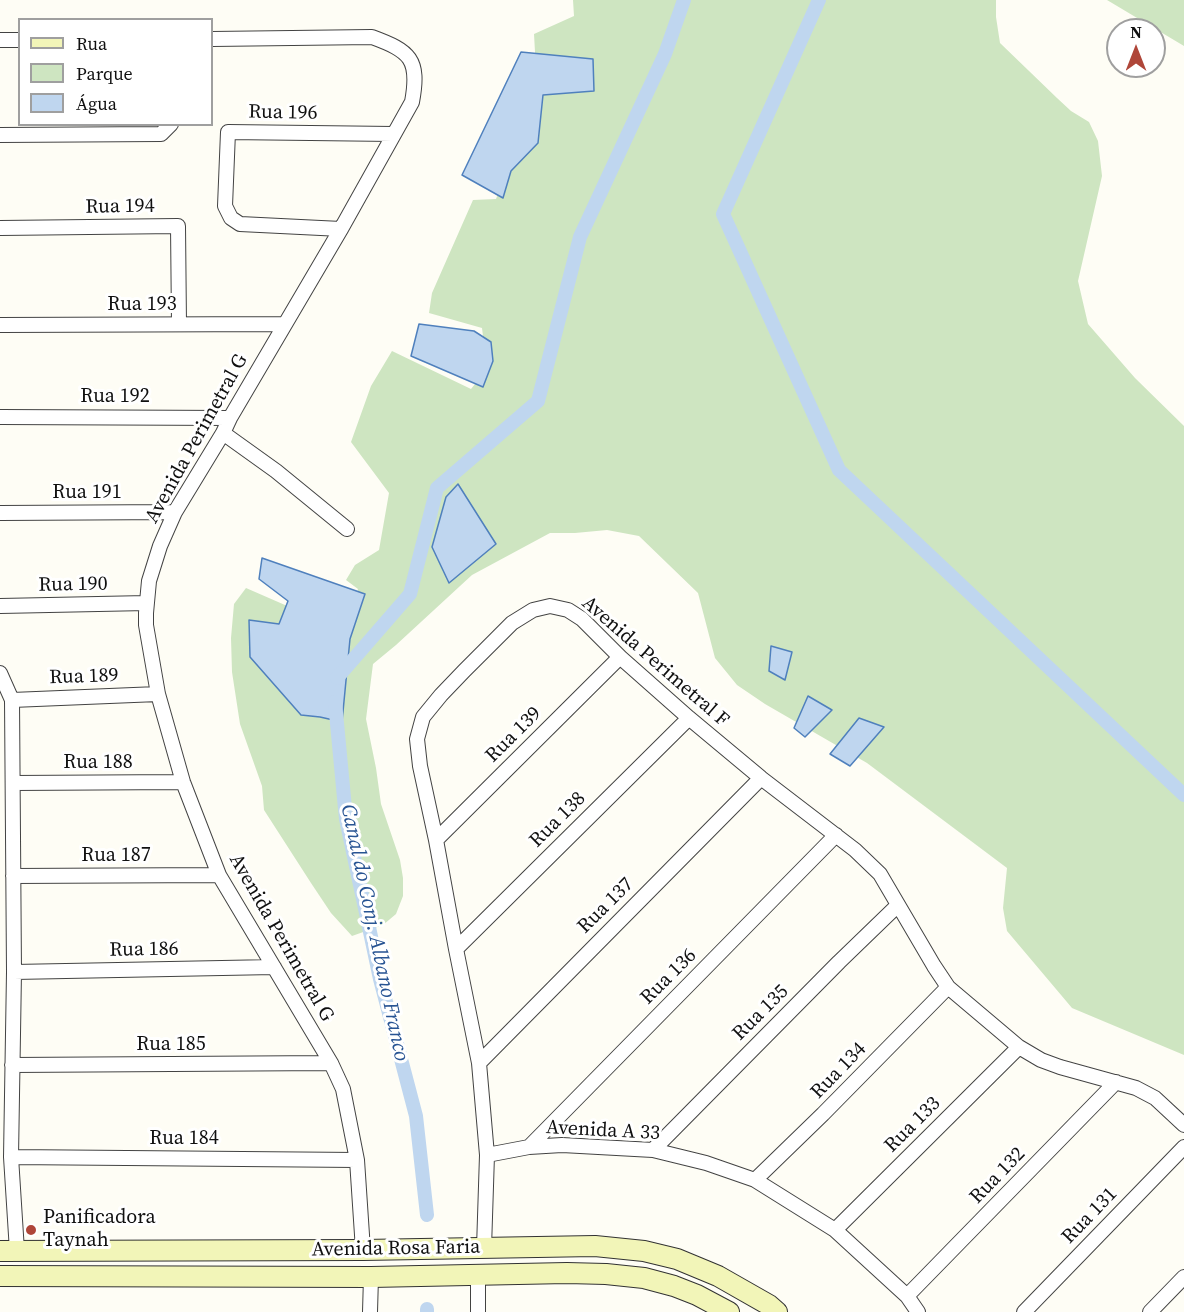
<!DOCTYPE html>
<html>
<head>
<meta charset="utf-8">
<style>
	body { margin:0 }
	#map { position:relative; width:1184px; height:1312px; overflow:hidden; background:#fefdf5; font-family:"Source Serif 4",serif }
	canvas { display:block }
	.legend { position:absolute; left:18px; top:18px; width:195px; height:108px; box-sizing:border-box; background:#fff; border:2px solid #9f9f9f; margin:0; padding:8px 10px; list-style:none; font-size:18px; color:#101010 }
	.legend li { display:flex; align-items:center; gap:12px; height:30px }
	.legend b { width:30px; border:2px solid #9f9f9f }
	.north { position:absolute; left:1106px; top:18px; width:60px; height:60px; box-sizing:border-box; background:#fff; border:2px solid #9f9f9f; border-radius:50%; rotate:0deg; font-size:16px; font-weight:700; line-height:24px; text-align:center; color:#101010 }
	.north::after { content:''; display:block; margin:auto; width:21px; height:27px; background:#af4639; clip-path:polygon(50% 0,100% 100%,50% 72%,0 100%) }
</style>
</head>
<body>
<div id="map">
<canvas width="1184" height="1312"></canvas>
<ul class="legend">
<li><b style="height:8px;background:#f2f5b8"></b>Rua</li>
<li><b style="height:16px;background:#cee5c1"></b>Parque</li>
<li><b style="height:16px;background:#bfd6ef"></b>Água</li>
</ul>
<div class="north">N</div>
</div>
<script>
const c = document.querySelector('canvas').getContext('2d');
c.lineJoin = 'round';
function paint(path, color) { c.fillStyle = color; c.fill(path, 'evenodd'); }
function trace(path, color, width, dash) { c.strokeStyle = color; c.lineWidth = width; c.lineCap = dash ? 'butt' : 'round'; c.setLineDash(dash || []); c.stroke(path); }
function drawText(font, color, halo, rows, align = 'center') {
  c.font = font + ' "Source Serif 4",serif'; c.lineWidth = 6; c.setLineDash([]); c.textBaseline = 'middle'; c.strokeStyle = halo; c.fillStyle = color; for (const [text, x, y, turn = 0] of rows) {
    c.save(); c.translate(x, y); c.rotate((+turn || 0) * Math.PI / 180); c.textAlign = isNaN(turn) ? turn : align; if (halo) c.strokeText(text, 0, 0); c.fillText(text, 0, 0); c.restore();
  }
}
paint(new Path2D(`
	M 573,0 L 996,0 L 996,17 L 1000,43 L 1057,98 L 1071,111 L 1089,122 L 1098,141 L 1102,176 L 1078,281 L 1088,324 L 1135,378 L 1184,426 L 1184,1055 L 1072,1008 L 1007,931 L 1003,908 L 1007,868 L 867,763 L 765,704 L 737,685 L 715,658 L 698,593 L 639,536 L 607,530 L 575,533 L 550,533 L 472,575 L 396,645 L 373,664 L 366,719 L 376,768 L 381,804 L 400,860 L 403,878 L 403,896 L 396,914 L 383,925 L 352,936 L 331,913 L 311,883 L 264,810 L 262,786 L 240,724 L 232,672 L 231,638 L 234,604 L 246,588 L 324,622 L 352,614 L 358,589 L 346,580 L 355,565 L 379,550 L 389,493 L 351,442 L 371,386 L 392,351 L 471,389 L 487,369 L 482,328 L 429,313 L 432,293 L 473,200 L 496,199 L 537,88 L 534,34 L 574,16 Z
	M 1107,0 L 1184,0 L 1184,46 Z`), '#cee5c1');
const water = new Path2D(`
	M 521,52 L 593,59 L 594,91 L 543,95 L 538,143 L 511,171 L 503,198 L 462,175 Z
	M 419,324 L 474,331 L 491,342 L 493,361 L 483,387 L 411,356 Z
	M 458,484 L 496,544 L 449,583 L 432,547 L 446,497 Z
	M 262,558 L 365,594 L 350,639 L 342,722 L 320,717 L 301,715 L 250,657 L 249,620 L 279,624 L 288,601 L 259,579 Z
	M 771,646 L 792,652 L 785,680 L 769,671 Z
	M 808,696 L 832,710 L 805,737 L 794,728 Z
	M 859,718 L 884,727 L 850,766 L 830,754 Z`);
paint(water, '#bfd6ef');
trace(water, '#4f80bd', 1.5);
trace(new Path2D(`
	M 819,0 L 723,214 L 839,470 L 1184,795
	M 337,678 L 410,594 L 437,488 L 538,401 L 580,237 L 665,54 L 684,0
	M 335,702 L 346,819 L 380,979 L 416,1116 L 427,1215
	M 427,1309 L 427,1312`), '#bfd6ef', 14);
const street = new Path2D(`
	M 212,39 L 372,37 C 410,51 420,59 412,102 L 341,229 L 230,418 L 223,433 L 175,512 L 160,546 L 149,581 L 146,613 L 146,625 L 158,694 L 183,782 L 219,875 L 331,1063 L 343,1089 L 357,1160 L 363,1250
	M 0,40 L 20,40
	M 0,135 L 161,134 L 171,124
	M 0,228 L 178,226 L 179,324
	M 341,229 L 240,224 L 231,218 L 225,206 L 228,132 L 393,134
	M 0,325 L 285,324
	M 0,417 L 230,418
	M 223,433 L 276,471 L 347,529
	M 0,513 L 175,512
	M 0,606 L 147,603
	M 0,673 L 12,700 L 14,972 L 11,1157 L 17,1251
	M 12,700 L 158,694
	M 13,783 L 183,782
	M 436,840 L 620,657
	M 13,876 L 219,875
	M 456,949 L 689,718
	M 14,972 L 274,967
	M 479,1063 L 761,778
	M 12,1065 L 331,1063
	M 529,1147 L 836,835
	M 653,1150 L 839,962 L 898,905
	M 487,1155 L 529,1147 L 562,1145 L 653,1150 L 706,1163 L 755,1180 L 835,1230 L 907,1296 L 918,1312
	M 11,1157 L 357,1160
	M 755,1180 L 823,1114 L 948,987
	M 835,1230 L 1019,1047
	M 484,1248 L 487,1155 L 479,1063 L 456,949 L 436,840 L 420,766 L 417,739 L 423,717 L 441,695 L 464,671 L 512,623 L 533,610 L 550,606 L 568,610 L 582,619 L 620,657 L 689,718 L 761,778 L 855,850 L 880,874 L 934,966 L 948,987 L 1019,1047 L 1041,1060 L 1060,1067 L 1136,1088 L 1155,1098 L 1184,1125
	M 907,1296 L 1116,1082
	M 370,1312 L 371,1277
	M 478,1312 L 478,1274
	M 1024,1312 L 1184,1147
	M 1150,1312 L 1184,1277`);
const secondary = new Path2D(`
	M 0,1251 L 363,1250 L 595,1246 L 644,1251 L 677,1259 L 718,1276 L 769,1305 L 777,1312
	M 0,1276 L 371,1277 L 567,1273 L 606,1274 L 644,1278 L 674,1286 L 697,1295 L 729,1312`);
trace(street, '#434343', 16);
trace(secondary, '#323232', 22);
trace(street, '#fff', 14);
trace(secondary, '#f2f5b8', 20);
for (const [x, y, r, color] of [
	[31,1230,6,"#af4639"]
]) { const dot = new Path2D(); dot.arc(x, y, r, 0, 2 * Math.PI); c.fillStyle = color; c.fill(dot); trace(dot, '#fff', 2); }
drawText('20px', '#101010', '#fff', [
	["Rua 196",283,113,1],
	["Rua 194",120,207,-1],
	["Rua 193",142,305],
	["Rua 192",115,397],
	["Avenida Perimetral G",197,439,-61],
	["Rua 191",87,493],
	["Rua 190",73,585,-1],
	["Avenida Perimetral F",655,662,41],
	["Rua 189",84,677,-2],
	["Rua 139",514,735,-45],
	["Rua 188",98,763],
	["Rua 138",558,820,-45],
	["Rua 187",116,856],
	["Rua 137",606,906,-45],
	["Avenida Perimetral G",281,938,60],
	["Rua 186",144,950,-1],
	["Rua 136",669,977,-45],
	["Rua 135",761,1013,-45],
	["Rua 185",171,1045],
	["Rua 134",839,1071,-46],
	["Rua 133",913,1125,-45],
	["Avenida A 33",603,1131,3],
	["Rua 184",184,1139],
	["Rua 132",998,1176,-46],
	["Rua 131",1090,1216,-46],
	["Avenida Rosa Faria",396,1249,-1]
]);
drawText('20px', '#101010', '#fff', [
	["Panificadora",43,1218],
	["Taynah",43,1241]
], 'left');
drawText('italic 21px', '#285493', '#fff', [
	["Canal do Conj. Albano Franco",374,933,78]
]);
</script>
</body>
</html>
